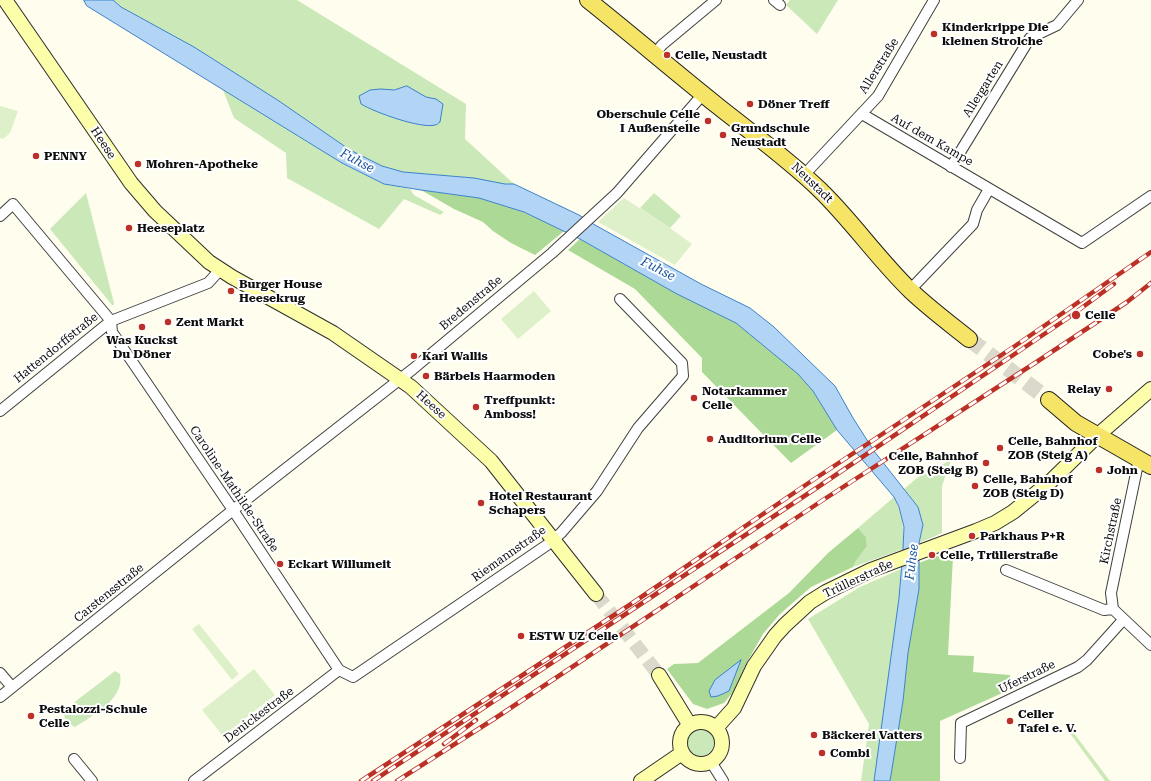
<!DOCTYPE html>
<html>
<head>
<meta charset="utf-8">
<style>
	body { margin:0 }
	canvas { display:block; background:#fffded }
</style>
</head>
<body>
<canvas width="1151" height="781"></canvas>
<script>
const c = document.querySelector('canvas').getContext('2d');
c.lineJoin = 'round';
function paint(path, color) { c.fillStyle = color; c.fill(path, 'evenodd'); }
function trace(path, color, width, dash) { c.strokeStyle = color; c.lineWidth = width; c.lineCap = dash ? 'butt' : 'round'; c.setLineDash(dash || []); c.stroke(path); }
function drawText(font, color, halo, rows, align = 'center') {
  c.font = font + ' "Roboto Serif",serif'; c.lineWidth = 4; c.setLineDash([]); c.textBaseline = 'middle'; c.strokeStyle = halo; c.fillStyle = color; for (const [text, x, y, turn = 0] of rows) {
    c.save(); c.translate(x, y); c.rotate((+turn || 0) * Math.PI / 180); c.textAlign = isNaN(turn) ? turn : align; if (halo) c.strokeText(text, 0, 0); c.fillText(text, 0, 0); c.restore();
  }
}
paint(new Path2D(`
	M 113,0 L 297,0 L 466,104 L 465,139 L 514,184 L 505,184 L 474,178 L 403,172 L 382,166 L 350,150 L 279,101 L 194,47 L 121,7 Z
	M 790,0 L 838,0 L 817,34 L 786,5 Z
	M 223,90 L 342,163 L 384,184 L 410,189 L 414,195 L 444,212 L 440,215 L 404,199 L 379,229 L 287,178 L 286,153 L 234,118 Z
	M 86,193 L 114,303 L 114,305 L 112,305 L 50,229 Z
	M 654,193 L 681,216 L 670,228 L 640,208 Z
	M 951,460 L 942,486 L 942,533 L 919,543 L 923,525 L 918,507 L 904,489 L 917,478 Z
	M 894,497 C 903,516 904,528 903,549 L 853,567 L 856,561 L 867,546 L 866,537 L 858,528 Z
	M 901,569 L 899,598 L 874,781 L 861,781 L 869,724 L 808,619 L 860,587 Z
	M 115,671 L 120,674 C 125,699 92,716 75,727 L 66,722 L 63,711 Z
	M686 742a14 14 0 1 1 28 0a14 14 0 1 1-28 0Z
	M 1069,732 L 1073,732 L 1110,781 L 1105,781 Z`), '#cbe8b8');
paint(new Path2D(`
	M 421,190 L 479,198 L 524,212 L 564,231 L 535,255 L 511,243 L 493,231 L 483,222 L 454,209 Z
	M 580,239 L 677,294 L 736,323 L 798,374 L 813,391 L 837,430 L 791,463 L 702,372 L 702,358 L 635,289 L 568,250 Z
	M 858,528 L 866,537 L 867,546 L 856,561 L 853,567 L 811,587 L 780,614 L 763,634 L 747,662 L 733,692 L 724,703 L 707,709 L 693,704 L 667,669 L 674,664 L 698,663 L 789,593 L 828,553 Z
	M 950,551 L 953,556 L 948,655 L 974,656 L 973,672 L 1010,675 L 1009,690 L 940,721 L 940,781 L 890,781 L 903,701 L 908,653 L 919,589 L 919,563 Z`), '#add997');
paint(new Path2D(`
	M 0,106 L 18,111 L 10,133 L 3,139 L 0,138 Z
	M 624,198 L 670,228 L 692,244 L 675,265 L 598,222 Z
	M 534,291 L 551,311 L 518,339 L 501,319 Z
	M 199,624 L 239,674 L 232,680 L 192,629 Z
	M 254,669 L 275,695 L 223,736 L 202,710 Z`), '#def0c9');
const water = new Path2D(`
	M 84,0 L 113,0 L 121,7 L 194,47 L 279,101 L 350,150 L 382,166 L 403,172 L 474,178 L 505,184 L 514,184 L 579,215 L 595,225 L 701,284 L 750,308 L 774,327 L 835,386 L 853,418 L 874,451 L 918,507 L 923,525 L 919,543 L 919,589 L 908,653 L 903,701 L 890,781 L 874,781 L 899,598 L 903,549 L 904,527 L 899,507 L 894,497 L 837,430 L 813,391 L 798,374 L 736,323 L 677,294 L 580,239 L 524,212 L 479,198 L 421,190 L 384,184 L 342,163 L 87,6 Z
	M 407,86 L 426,97 L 436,99 L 443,104 L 440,122 C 438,123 437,125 435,125 C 421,129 374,112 361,104 L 359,96 L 370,90 L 381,89 L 394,90 Z
	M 741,660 L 729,691 L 718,696 L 711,697 L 709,691 L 715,680 Z`);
paint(water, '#b3d5f5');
trace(water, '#3b81cb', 1);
trace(new Path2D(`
	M 596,594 L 659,675`), '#dbd9cb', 14, [14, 7]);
trace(new Path2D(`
	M 969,339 L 1049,400`), '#dbd9cb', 16, [16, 8]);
const street = new Path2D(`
	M 774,0 L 780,5
	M 655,54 L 662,45 L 716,0
	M 862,114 L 1082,243 L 1151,196
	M 951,167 L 1030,38 L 1057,25 L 1078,0
	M 804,175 L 878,96 L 934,0
	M 0,216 L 13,204 L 111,321 L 208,283 L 220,270
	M 910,290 L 973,224 L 977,210 L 989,189
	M 111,321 L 112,332 L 233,510 L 339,670
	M 0,411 L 111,321
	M 1006,570 L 1104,610 L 1113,609 L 1151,645
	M 1113,609 L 1111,593 L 1139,459
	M 339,670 L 353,677 L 547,545 L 561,533 L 597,491 L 638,428 L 683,376 L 682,363 L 620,299
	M 0,673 L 12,687
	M 0,697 L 233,510 L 413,369 L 552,253 L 617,193 L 704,93
	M 960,758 L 961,723 L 1078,667 L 1087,660 L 1123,620
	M 74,759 L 92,781
	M 711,762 L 723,781
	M 194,781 L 339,670`);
const secondary = new Path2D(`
	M 5,0 L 131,183 L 155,211 L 209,262 L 232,277 L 333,333 L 411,387 L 491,461 L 596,594
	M 659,675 L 689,724
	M680 743a21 21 0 1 1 42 0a21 21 0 1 1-42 0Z
	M 716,728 L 734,708 L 754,666 L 775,636 L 785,625 L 810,602 L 826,592 L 871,570 L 976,531 L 995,523 L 1013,512 L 1050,482 L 1098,435 L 1151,389
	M 641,781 L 682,753`);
const primary = new Path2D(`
	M 588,0 C 632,35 675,72 719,107 C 753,134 788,159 820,190 C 852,221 878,259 911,291 C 929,308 949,323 969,339
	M 1049,400 L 1076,423 L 1151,466`);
trace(street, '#404040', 12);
trace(secondary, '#2f2f2f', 16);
trace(primary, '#1e1e1e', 18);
trace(street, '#fff', 10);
trace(secondary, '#fdfea9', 14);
trace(primary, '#f6e466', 16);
const rail = new Path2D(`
	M 444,744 L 476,720
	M 361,781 L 631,604 L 810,482 L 1015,346 L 1151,252
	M 373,781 L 815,489 L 1068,318 L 1114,284
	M 397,781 L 494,719 L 823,500 L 1038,361 L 1127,302 L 1151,283`);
trace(rail, '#bb3127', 4.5);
trace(rail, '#fff', 3, [9]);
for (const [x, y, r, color] of [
	[934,34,4,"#bb3127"],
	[667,55,4,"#bb3127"],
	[750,104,4,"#bb3127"],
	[708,121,4,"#bb3127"],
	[723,135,4,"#bb3127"],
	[36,156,4,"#bb3127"],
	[138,164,4,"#bb3127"],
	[129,228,4,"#bb3127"],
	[231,291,4,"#bb3127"],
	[1076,315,5,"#bb3127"],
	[168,322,4,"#bb3127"],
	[142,327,4,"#bb3127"],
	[1140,354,4,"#bb3127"],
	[414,356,4,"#bb3127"],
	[426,376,4,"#bb3127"],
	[1109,389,4,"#bb3127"],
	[694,398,4,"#bb3127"],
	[476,407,4,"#bb3127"],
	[710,439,4,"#bb3127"],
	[1000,448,4,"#bb3127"],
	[986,463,4,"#bb3127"],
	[1099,470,4,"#bb3127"],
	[975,486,4,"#bb3127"],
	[481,503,4,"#bb3127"],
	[972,536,4,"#bb3127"],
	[932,555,4,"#bb3127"],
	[280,564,4,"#bb3127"],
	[521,636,4,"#bb3127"],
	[31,716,4,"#bb3127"],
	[1010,721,4,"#bb3127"],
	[814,735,4,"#bb3127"],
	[822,753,4,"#bb3127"]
]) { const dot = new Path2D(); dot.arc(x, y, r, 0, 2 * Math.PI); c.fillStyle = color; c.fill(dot); trace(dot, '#fff', 1.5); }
drawText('bold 12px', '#0d0d0d', '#fff', [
	["Kinderkrippe Die",942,27],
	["kleinen Strolche",942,41],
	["Celle, Neustadt",675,55],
	["Döner Treff",758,104],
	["Oberschule Celle",700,114,"right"],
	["I Außenstelle",700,128,"right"],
	["Grundschule",731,128],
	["Neustadt",731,142],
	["PENNY",44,156],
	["Mohren-Apotheke",146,164],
	["Heeseplatz",137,228],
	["Burger House",239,284],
	["Heesekrug",239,298],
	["Celle",1085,315],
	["Zent Markt",176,322],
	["Was Kuckst",142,340,"center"],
	["Du Döner",142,354,"center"],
	["Cobe's",1132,354,"right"],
	["Karl Wallis",422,356],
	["Bärbels Haarmoden",434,376],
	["Relay",1101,389,"right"],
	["Notarkammer",702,391],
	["Celle",702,405],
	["Treffpunkt:",484,400],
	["Amboss!",484,414],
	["Auditorium Celle",718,439],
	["Celle, Bahnhof",1008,441],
	["ZOB (Steig A)",1008,455],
	["Celle, Bahnhof",978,456,"right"],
	["ZOB (Steig B)",978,470,"right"],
	["John",1107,470],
	["Celle, Bahnhof",983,479],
	["ZOB (Steig D)",983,493],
	["Hotel Restaurant",489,496],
	["Schapers",489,510],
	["Parkhaus P+R",980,536],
	["Celle, Trüllerstraße",940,555],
	["Eckart Willumeit",288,564],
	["ESTW UZ Celle",529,636],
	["Pestalozzi-Schule",39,709],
	["Celle",39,723],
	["Celler",1018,714],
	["Tafel e. V.",1018,728],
	["Bäckerei Vatters",822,735],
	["Combi",830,753]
], 'left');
drawText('12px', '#0d0d0d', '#fff', [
	["Allerstraße",879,66,-58],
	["Allergarten",983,89,-58],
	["Auf dem Kampe",932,140,30],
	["Heese",103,143,56],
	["Neustadt",812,183,44],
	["Bredenstraße",471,303,-40],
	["Hattendorffstraße",56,348,-39],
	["Heese",431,405,42],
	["Caroline-Mathilde-Straße",234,489,56],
	["Kirchstraße",1111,531,-78],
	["Riemannstraße",509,554,-35],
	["Trüllerstraße",858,579,-25],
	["Carstensstraße",109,593,-39],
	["Uferstraße",1027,677,-26],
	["Denickestraße",259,715,-37]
]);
drawText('italic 13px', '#18549d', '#fff', [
	["Fuhse",357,161,28],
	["Fuhse",658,269,27],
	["Fuhse",912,562,-83]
]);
</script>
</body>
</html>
